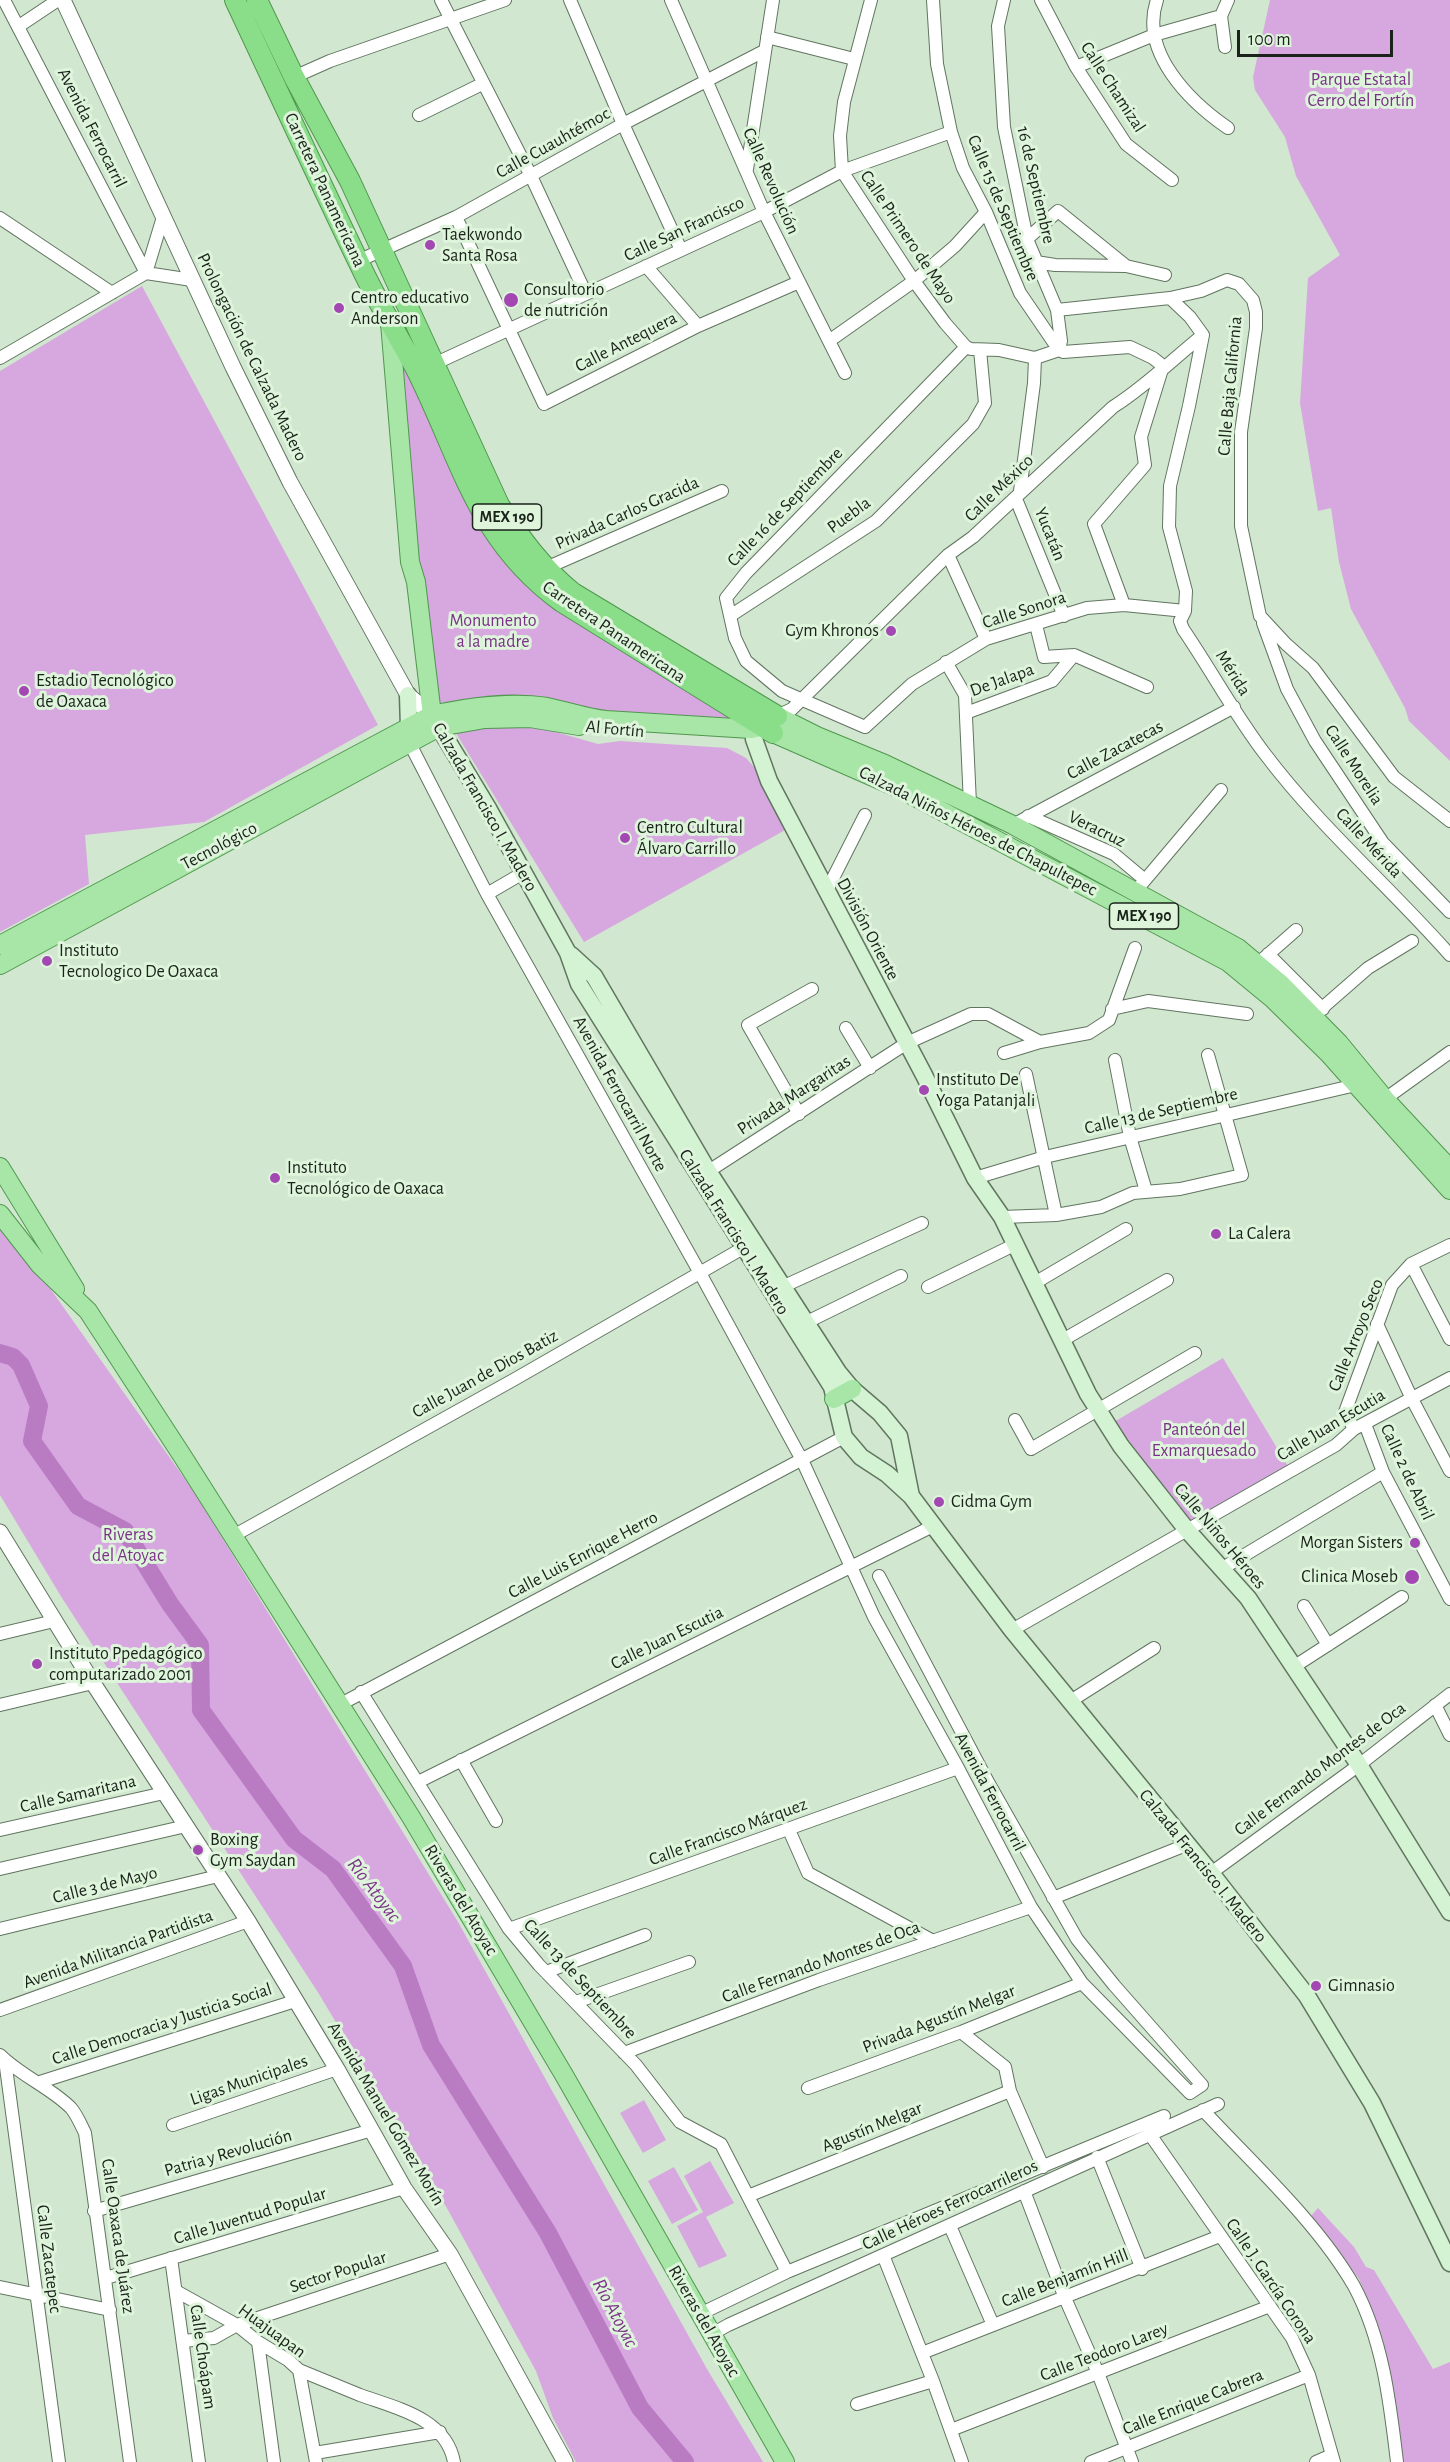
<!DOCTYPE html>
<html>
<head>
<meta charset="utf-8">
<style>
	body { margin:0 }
	#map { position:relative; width:1450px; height:2462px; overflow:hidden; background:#d1e7cf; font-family:"Alegreya Sans",sans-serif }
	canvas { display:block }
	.scale { position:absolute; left:1237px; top:30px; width:156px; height:27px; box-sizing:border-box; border:3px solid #1a231a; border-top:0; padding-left:8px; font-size:18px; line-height:21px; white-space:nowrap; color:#1a231a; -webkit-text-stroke:4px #def5dc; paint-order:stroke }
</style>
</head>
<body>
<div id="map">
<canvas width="1450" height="2462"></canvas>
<div class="scale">100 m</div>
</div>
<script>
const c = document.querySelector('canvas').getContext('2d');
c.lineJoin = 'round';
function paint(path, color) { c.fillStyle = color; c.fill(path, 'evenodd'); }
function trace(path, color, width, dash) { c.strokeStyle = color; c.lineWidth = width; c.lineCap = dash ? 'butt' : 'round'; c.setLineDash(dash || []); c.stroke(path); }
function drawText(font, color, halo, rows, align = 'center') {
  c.font = font + ' "Alegreya Sans",sans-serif'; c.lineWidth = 6; c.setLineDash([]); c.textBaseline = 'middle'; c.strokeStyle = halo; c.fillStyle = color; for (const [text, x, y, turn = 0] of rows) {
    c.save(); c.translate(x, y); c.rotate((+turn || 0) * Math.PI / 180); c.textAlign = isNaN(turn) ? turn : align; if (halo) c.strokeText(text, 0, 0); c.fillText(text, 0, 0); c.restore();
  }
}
paint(new Path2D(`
	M 1270,0 L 1450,0 L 1450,761 L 1409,721 L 1405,708 L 1351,609 L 1339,562 L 1331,508 L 1318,511 L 1300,403 L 1308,278 L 1340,255 L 1296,176 L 1285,137 L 1255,90 L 1253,77 Z
	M 142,286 L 378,725 L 204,822 L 85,835 L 89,884 L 0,932 L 0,371 Z
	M 401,355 L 470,495 L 740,721 L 606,718 L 499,696 L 440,703 L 418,572 Z
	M 531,725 L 598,744 L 620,741 L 727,748 L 746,758 L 761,775 L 787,829 L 584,942 L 454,730 Z
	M 0,1222 L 35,1267 L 194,1492 L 458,1922 L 707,2369 L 763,2462 L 576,2462 L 553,2418 L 536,2371 L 448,2210 L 319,1994 L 62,1598 L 0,1495 Z
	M 1223,1358 L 1289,1468 L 1194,1524 L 1114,1422 Z
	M 644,2100 L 666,2140 L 643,2153 L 620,2113 Z
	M 710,2161 L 734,2203 L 706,2217 L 727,2256 L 699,2268 L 677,2226 L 703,2212 L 684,2176 Z
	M 674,2167 L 698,2210 L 672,2224 L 648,2181 Z
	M 1318,2208 L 1354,2247 L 1366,2267 L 1374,2270 L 1433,2369 L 1450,2362 L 1450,2462 L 1401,2462 L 1383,2340 L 1359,2279 L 1311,2216 Z`), '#d7a7df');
trace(new Path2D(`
	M 0,1353 L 13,1357 L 21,1365 L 39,1406 L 32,1441 L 78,1506 L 125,1531 L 170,1604 L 200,1645 L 201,1710 L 294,1839 L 333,1869 L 403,1966 L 431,2045 L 548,2233 L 640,2408 L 685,2462`), '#b97cc3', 18);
const minor = new Path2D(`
	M 4,0 L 146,273
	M 441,0 L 531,176 L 586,294
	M 570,0 L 623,124 L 681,250
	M 671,0 L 764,212 L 845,373
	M 871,0 L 844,102 L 840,136 L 842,171 L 914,281 L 945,323 L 966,347 L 971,349 L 999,350 L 1035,358 L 1059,350 L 1061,341 L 1057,310 L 1027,239 L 1004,127 L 998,26 L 1004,0
	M 933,0 L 937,64 L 951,132 L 963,168 L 986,212 L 1020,293 L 1059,350 L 1063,352 L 1130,347 L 1153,358 L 1163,366 L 1141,437 L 1145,465 L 1094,524 L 1124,605
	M 1041,0 L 1076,67 L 1126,144 L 1172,180
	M 1157,0 C 1139,52 1190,102 1228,128
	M 19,26 L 58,0
	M 767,37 L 854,59
	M 1225,47 L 1221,16 L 1228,0
	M 1076,67 L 1154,35 L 1221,16
	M 294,77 L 330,61 L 505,0
	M 419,115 L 482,84
	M 747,169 L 773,0
	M 456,217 L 544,404 L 698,326 L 799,282
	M 0,218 L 112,293
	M 1027,239 L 1058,211 L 1126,266
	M 358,261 L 456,217 L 623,124 L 764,51
	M 1036,262 L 1055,265 L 1126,266 L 1165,275
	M 646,266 L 698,326
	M 146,273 L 163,217
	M 1057,310 L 1170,298 L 1201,291 L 1227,280 L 1239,284 L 1253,300 L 1256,312 L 1256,328 L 1241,432 L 1241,526 L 1260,616 L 1286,644 L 1313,668 L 1394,777 L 1450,821
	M 1203,335 L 1189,406 L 1170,486 L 1169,527 L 1186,591 L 1185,611 L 1180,621 L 1183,629 C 1211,670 1235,715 1265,754 C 1320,827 1390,887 1450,955
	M 829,341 L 914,281 L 955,246 L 986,212
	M 966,347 L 746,573 L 726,598 L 735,638 L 746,661 L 782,691 L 865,727 L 912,684 L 986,639 L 1087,608 L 1124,605 L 1185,611
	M 0,358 L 146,273 L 192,280
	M 434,364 L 764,212 L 842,171 L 951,132
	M 1020,491 L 1034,383 L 1035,358
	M 1016,499 L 1064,616
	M 948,555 L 986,639
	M 546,568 L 722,491
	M 730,616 L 876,521 L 973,424 L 985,403 L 980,350
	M 1263,623 L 1287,689 L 1315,741 L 1383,843 L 1450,912
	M 1036,625 L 1044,657 L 1074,655 L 1147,687
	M 946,662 L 965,695 L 970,804
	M 966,713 L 1052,681 L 1074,655
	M 777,716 L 792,709 L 948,555 L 973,537 L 1113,407 C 1145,387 1173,359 1203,335 L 1190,317 L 1170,298
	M 410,744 L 487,894 L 700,1273 L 802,1460 L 874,1617 L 958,1768 L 1031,1907 L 1082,1983 L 1190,2093 L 1202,2085 L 1114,1985 L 1077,1939 L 988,1782 L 879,1576
	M 1028,816 L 1114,854 L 1145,880
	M 1013,825 L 1234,707
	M 1140,886 L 1221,790
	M 826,892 L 865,815
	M 487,894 L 523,873
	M 1268,954 L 1323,1009
	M 1263,959 L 1296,930
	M 1112,1009 L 1148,1001 L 1247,1014
	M 1313,1016 L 1368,968 L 1412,941
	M 846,1028 L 870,1068
	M 1004,1053 L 1040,1042
	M 1115,1060 L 1130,1137 L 1146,1191
	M 1026,1074 L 1056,1215
	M 1385,1099 L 1450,1052
	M 799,1114 L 748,1025 L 812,989
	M 701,1176 L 907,1043 L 971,1014 L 988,1014 L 1040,1042 L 1089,1033 L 1109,1020 L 1135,948
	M 975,1178 L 1045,1157 L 1356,1085
	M 1002,1217 L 1056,1215 L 1101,1207 L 1133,1193 L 1180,1189 L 1242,1175 L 1208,1055
	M 1411,1264 L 1450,1339
	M 1033,1284 L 1126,1229
	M 782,1287 L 922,1223
	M 928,1287 L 1014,1245
	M 805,1323 L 901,1276
	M 1377,1324 L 1412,1399 L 1450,1471
	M 1061,1341 L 1167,1280
	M 1015,1420 L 1031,1449 L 1195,1353
	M 1365,1424 L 1383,1472 L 1450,1599
	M 1354,1429 L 1345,1412 L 1392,1285 L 1411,1264 L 1450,1245
	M 233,1536 L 515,1379 L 750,1244
	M 1223,1568 L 1383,1472
	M 1304,1606 L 1328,1645
	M 1012,1630 L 1336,1445 L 1354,1429 L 1450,1378
	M 0,1634 L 54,1621
	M 1295,1666 L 1402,1597
	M 361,1692 L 509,1929 L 539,1965 L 636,2065 L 680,2122 L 721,2144 L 787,2272
	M 1069,1702 L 1154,1648
	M 0,1705 L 93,1683
	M 339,1705 L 844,1437
	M 1435,1705 L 1450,1735
	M 461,1760 L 496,1821
	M 418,1782 L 933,1526
	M 0,1830 L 164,1793
	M 789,1830 L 808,1873 L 933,1941
	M 0,1869 L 186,1826
	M 1211,1873 L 1359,1765 L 1450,1694
	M 1053,1898 L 1186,1845
	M 0,1929 L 218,1876
	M 509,1929 L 958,1768
	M 546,1972 L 645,1935
	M 576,2002 L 689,1962
	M 0,2010 L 248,1921
	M 961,2032 L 1005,2067 L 1010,2091 L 1043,2167
	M 624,2053 L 819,1980 L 1031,1907
	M 0,2055 C 21,2076 50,2087 71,2108 C 77,2115 81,2125 85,2133 L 130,2462
	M 5,2060 L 59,2462
	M 40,2082 L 295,2001
	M 808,2088 L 961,2032 L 1082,1983
	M 1203,2110 C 1254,2165 1317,2222 1354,2286 C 1383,2340 1390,2403 1397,2462
	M 173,2125 L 337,2069
	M 1149,2133 L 1292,2338 L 1309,2375 L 1334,2462
	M 1097,2157 L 1142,2269
	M 1024,2191 L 1065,2298 L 1098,2373 L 1132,2462
	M 748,2196 L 1010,2091
	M 94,2211 L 372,2130
	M 950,2226 L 993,2325
	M 883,2255 L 933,2381 L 962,2462
	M 171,2258 L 199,2462
	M 106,2278 L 404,2188
	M 0,2287 L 110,2310
	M 176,2291 L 237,2325 L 258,2342 L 288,2360 L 299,2370 L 316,2462
	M 700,2314 L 787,2272 L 1164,2116
	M 712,2334 L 728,2325 L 1218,2104
	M 183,2341 L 214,2338 L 237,2325 L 450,2254
	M 258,2342 L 274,2462
	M 922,2353 L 1220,2236
	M 299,2370 C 319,2378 340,2387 360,2395 C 396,2408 446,2418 454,2462
	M 857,2404 L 933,2381
	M 951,2430 L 1270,2306
	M 315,2453 L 440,2432
	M 1091,2462 L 1309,2375
	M 1316,2462 L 1332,2455`);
const tertiary = new Path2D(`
	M 63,0 L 233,367 L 290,482 L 408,695 L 432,715
	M 0,1532 L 93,1683 L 248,1921 L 337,2069 L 404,2188 L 450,2254 L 565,2462`);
const secondary = new Path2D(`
	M 408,695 L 409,728
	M 439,727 L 489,810 L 568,953 L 579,984 L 832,1387 L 844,1437 L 861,1457 L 887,1474 L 911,1496 L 1012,1630 L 1211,1873 L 1307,1996 L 1372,2103 L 1450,2263
	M 754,739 L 769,781 L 924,1075 L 975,1178 L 1002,1217 L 1088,1394 L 1121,1446 L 1187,1530 L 1248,1598 L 1359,1765 L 1450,1912
	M 571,955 L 594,976 L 708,1171 L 838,1372 L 852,1389 L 880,1413 L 899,1436 L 911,1496`);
const primary = new Path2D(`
	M 390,323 L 410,562 L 416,582 L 432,715 L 436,723
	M 773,733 L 896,787 L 1228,962 L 1273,999 L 1329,1054 L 1450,1190
	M 0,945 L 432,715 C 469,707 509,701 547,707 C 567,711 586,718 606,720 L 751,729 L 760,727 L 777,716 L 817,736 L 885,764 L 1013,825 L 1238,948 L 1282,985 L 1339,1043 L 1385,1099 L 1450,1169
	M 0,965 L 439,727 L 485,719 L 530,718 L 579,726
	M 0,1167 L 75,1289
	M 0,1214 L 40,1265 L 88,1311 L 183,1457 L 411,1817 L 564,2075 L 785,2462
	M 834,1399 L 852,1389`);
const trunk = new Path2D(`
	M 235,0 C 277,89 318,178 361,267 C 377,301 397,334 415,367 C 461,457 475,539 562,602 L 773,733
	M 257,0 L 294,77 L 350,181 L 499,505 C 520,538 542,568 573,593 L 777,716`);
trace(minor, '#617560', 14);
trace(tertiary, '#617560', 17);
trace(secondary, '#617560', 19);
trace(primary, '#50974f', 20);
trace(trunk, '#50974f', 22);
trace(minor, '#fff', 12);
trace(tertiary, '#fff', 15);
trace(secondary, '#d3f3d3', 16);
trace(primary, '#a7e6a7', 18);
trace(trunk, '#8ade8a', 20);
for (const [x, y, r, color] of [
	[430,245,6,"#a348b3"],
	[511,300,8,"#a348b3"],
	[339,308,6,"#a348b3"],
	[891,631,6,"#a348b3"],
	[24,691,6,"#a348b3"],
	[625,838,6,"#a348b3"],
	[47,961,6,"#a348b3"],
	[924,1090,6,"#a348b3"],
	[275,1178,6,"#a348b3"],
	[1216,1234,6,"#a348b3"],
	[939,1502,6,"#a348b3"],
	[1415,1543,6,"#a348b3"],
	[1412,1577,8,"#a348b3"],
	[37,1664,6,"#a348b3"],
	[198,1850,6,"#a348b3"],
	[1316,1986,6,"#a348b3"]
]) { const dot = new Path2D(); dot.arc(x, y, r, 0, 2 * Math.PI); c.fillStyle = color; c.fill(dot); trace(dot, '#def5dc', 2); }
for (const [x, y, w] of [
	[507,517,69],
	[1144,916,69]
]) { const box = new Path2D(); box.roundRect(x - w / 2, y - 13, w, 26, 4.5); c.fillStyle = '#def5dc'; c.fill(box); trace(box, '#1a231a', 1.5); }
drawText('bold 16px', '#1a231a', null, [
	["MEX 190",507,517],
	["MEX 190",1144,916]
]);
drawText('18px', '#7a3086', '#def5dc', [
	["Parque Estatal",1361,80],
	["Cerro del Fortín",1361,101],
	["Monumento",493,621],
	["a la madre",493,642],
	["Panteón del",1204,1430],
	["Exmarquesado",1204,1451],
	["Riveras",128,1535],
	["del Atoyac",128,1556]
]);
drawText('18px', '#1a231a', '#def5dc', [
	["Calle Chamizal",1113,87,57],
	["Avenida Ferrocarril",92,128,63],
	["Calle Cuauhtémoc",553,143,-29],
	["Calle Revolución",771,181,66],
	["16 de Septiembre",1036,185,77],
	["Carretera Panamericana",325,190,65],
	["Calle 15 de Septiembre",1003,208,67],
	["Calle San Francisco",684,229,-25],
	["Calle Primero de Mayo",908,237,56],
	["Calle Antequera",626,342,-27],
	["Prolongación de Calzada Madero",252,357,64],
	["Calle Baja California",1230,386,-85],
	["Calle México",999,488,-44],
	["Calle 16 de Septiembre",785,507,-46],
	["Privada Carlos Gracida",627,513,-24],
	["Puebla",849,515,-36],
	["Yucatán",1050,534,68],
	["Calle Sonora",1024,610,-18],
	["Carretera Panamericana",614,632,34],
	["Mérida",1233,673,58],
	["De Jalapa",1002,680,-20],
	["Al Fortín",615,729,5],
	["Calle Zacatecas",1115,750,-28],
	["Calle Morelia",1354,765,57],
	["Calzada Francisco I. Madero",485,807,60],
	["Veracruz",1097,829,26],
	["Calzada Niños Héroes de Chapultepec",978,831,27],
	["Calle Mérida",1369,843,47],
	["Tecnológico",219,846,-28],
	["División Oriente",868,929,62],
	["Avenida Ferrocarril Norte",620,1094,61],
	["Privada Margaritas",794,1095,-33],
	["Calle 13 de Septiembre",1161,1111,-13],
	["Calzada Francisco I. Madero",734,1232,58],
	["Calle Arroyo Seco",1356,1335,-68],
	["Calle Juan de Dios Batiz",485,1374,-29],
	["Calle Juan Escutia",1331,1425,-31],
	["Calle 2 de Abril",1407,1472,65],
	["Calle Niños Héroes",1220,1536,50],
	["Calle Luis Enrique Herro",583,1555,-28],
	["Calle Juan Escutia",667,1638,-26],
	["Calle Fernando Montes de Oca",1320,1769,-37],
	["Avenida Ferrocarril",990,1792,62],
	["Calle Samaritana",78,1794,-13],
	["Calle Francisco Márquez",728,1832,-20],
	["Calzada Francisco I. Madero",1203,1866,51],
	["Calle 3 de Mayo",105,1885,-14],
	["Riveras del Atoyac",461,1900,59],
	["Avenida Militancia Partidista",118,1949,-20],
	["Calle Fernando Montes de Oca",821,1962,-20],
	["Calle 13 de Septiembre",580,1979,47],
	["Privada Agustín Melgar",939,2019,-21],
	["Calle Democracia y Justicia Social",162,2024,-18],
	["Ligas Municipales",249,2080,-19],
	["Avenida Manuel Gómez Morín",386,2114,59],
	["Agustín Melgar",872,2127,-22],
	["Patria y Revolución",228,2153,-16],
	["Calle Héroes Ferrocarrileros",950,2205,-25],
	["Calle Juventud Popular",250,2216,-17],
	["Calle Oaxaca de Juárez",118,2236,82],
	["Calle Zacatepec",49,2259,83],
	["Sector Popular",338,2272,-18],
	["Calle Benjamín Hill",1065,2278,-21],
	["Calle J. García Corona",1271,2281,56],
	["Riveras del Atoyac",704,2321,60],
	["Huajuapan",272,2331,36],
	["Calle Teodoro Larey",1104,2352,-21],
	["Calle Choápam",203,2357,82],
	["Calle Enrique Cabrera",1193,2402,-22]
]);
drawText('18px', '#1a231a', '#def5dc', [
	["Taekwondo",442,235],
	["Santa Rosa",442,256],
	["Consultorio",524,290],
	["de nutrición",524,311],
	["Centro educativo",351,298],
	["Anderson",351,319],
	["Gym Khronos",879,631,"right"],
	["Estadio Tecnológico",36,681],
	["de Oaxaca",36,702],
	["Centro Cultural",637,828],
	["Álvaro Carrillo",637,849],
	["Instituto",59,951],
	["Tecnologico De Oaxaca",59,972],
	["Instituto De",936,1080],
	["Yoga Patanjali",936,1101],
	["Instituto",287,1168],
	["Tecnológico de Oaxaca",287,1189],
	["La Calera",1228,1234],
	["Cidma Gym",951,1502],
	["Morgan Sisters",1403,1543,"right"],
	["Clinica Moseb",1398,1577,"right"],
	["Instituto Ppedagógico",49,1654],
	["computarizado 2001",49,1675],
	["Boxing",210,1840],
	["Gym Saydan",210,1861],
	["Gimnasio",1328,1986]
], 'left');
drawText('italic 20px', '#7d3389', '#def5dc', [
	["Río Atoyac",374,1890,53],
	["Río Atoyac",615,2313,62]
]);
</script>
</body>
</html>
